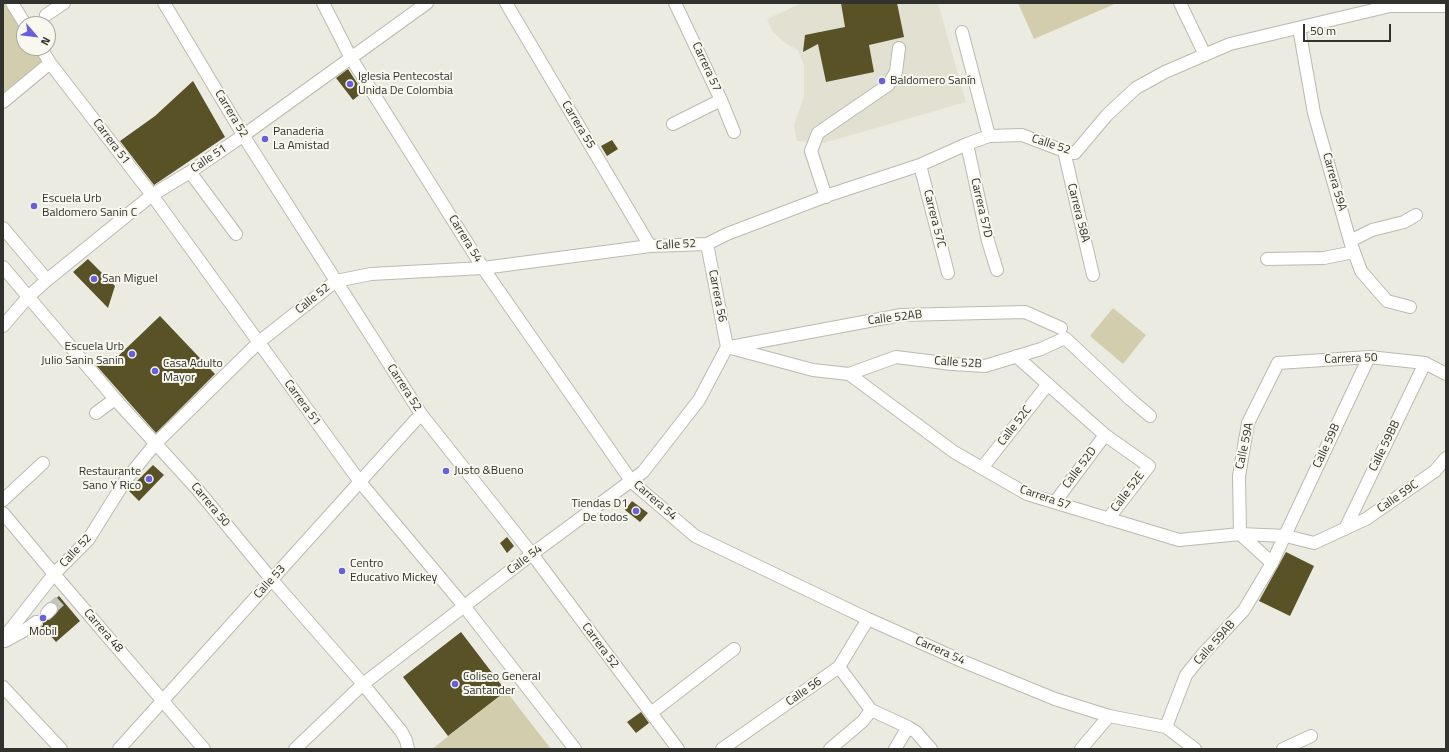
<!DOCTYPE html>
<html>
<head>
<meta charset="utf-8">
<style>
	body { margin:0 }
	#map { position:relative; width:1449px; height:752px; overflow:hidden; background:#ecebe2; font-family:"Titillium Web",sans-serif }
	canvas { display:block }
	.frame { position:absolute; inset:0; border:4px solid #31312d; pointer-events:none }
	.north { position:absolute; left:16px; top:16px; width:40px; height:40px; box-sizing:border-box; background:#f9f8ef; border:1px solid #a9a8a1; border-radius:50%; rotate:118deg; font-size:11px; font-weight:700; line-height:16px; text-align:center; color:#31312d }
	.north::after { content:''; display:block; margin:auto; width:14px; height:18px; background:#6760d9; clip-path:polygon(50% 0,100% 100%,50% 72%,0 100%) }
	.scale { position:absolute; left:1303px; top:24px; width:88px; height:18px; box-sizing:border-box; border:2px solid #31312d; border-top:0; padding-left:5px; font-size:12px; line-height:14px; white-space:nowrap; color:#31312d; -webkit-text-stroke:3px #f9f8ef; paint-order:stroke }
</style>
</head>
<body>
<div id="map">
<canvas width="1449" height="752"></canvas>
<div class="frame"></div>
<div class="north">N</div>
<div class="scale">50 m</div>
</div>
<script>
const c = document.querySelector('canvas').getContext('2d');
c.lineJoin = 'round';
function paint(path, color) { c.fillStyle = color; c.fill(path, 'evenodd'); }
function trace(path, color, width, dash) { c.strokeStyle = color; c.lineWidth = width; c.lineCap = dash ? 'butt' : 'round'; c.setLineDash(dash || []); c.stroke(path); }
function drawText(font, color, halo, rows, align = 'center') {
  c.font = font + ' "Titillium Web",sans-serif'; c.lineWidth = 4; c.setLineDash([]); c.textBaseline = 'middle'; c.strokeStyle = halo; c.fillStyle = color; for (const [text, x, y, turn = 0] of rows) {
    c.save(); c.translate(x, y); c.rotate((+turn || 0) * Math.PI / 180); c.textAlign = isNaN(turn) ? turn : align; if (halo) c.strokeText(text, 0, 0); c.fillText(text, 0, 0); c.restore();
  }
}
paint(new Path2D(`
	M 802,3 L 938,3 L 966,102 L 824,143 L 797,141 L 794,125 L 804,96 L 804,66 L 798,50 L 785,43 L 773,32 L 767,19 Z`), '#e2e0d0');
paint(new Path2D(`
	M 3,3 L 15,3 L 24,24 L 24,48 L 42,48 L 50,63 L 3,102 Z
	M 1018,3 L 1117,3 L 1034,39 Z
	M 1113,308 L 1146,335 L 1123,364 L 1090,336 Z
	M 506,691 L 551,749 L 432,749 Z`), '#d2cead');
paint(new Path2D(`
	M 841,3 L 897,3 L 904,37 L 869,45 L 874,72 L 826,82 L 818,44 L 803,52 L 805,35 L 845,27 Z
	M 348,69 L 363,92 L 353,100 L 336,78 Z
	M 193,81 L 225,137 L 154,185 L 120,141 L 155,116 Z
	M 612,140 L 618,149 L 607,156 L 601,146 Z
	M 88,259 L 115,286 L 108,308 L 73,272 Z
	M 160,316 L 215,374 L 156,433 L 95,364 L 101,358 L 113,361 Z
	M 153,465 L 164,475 L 139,501 L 128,490 Z
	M 632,501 L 648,513 L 640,522 L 625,510 Z
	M 507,537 L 514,546 L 507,553 L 500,543 Z
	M 1286,552 L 1314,566 L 1290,616 L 1259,601 Z
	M 59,596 L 80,621 L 56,642 L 44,628 L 42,629 L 41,627 L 43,625 L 43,619 L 49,620 L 58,611 L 57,604 L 52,602 Z
	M 461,632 L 506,691 L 448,736 L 403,677 Z
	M 641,712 L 649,723 L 636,733 L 627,722 Z`), '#585226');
trace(new Path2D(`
	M 51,609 L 62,599`), '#c7c6be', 12, [12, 6]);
const minor = new Path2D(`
	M 12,3 L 25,24
	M 164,3 L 248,143 L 421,414 L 532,554 L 678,749
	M 323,3 L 351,58 L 483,268 L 632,482 L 695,536 L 868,619 L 962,661 L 1055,699 L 1109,716 L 1166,727 L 1195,749
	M 506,3 L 650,246
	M 675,3 L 721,100 L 734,132
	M 1180,3 L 1205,55
	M 46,15 L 64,3
	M 1299,28 L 1314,113 L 1350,241 L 1361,271 L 1387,301 L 1410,307
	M 962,32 L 989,136
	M 41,48 L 50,63 L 152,195 L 360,482 L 464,606 L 575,749
	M 3,102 L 50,63
	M 673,124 L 721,100
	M 967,144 L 988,241 L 997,270
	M 1064,151 L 1093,275
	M 920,165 L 948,273
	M 190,172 L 236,234
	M 826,197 L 811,151 L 818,133 L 888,85 L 896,72 L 899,48
	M 3,228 L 47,280
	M 1350,241 L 1372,230 L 1404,222 L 1416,215
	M 707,244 L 727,347
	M 1267,259 L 1324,258 L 1354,252
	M 3,267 L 115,399 L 197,489 L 272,580 L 363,684 L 401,731 L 406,740 L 408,749
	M 3,326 L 28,297 L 47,280 L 152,195 L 190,172 L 244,135 L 427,3
	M 727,347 L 813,370 L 849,374 L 954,452 L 1027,494 L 1179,540 L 1240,534 L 1286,536 L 1314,543 L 1366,519 L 1435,471 L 1446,458
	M 730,347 L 901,315 L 1025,312 L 1061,328
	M 1016,356 L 1105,435 L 1149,466 L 1108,519
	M 849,374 L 896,357 L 952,364 L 985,366 L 1041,349 L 1065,338 L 1130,399 L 1150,416
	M 96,413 L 115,399
	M 982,468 L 1048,384
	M 3,500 L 43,463
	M 1055,502 L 1105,435
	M 3,513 L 54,574 L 204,749
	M 1345,529 L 1425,363
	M 1272,563 L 1240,534 L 1239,476 L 1248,423 L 1278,363 L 1369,357 L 1425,363 L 1446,374
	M 47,613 L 51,609
	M 3,639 L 54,574 L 88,540 L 125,481 L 155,444 L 259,342 L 336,281 L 371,274 L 483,268 L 650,246 L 707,244 L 727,234 L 832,194 L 920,165 L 967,144 L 989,136 L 1022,135 L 1064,151 L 1075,153 L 1107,115 L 1136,88 L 1165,72 L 1230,44 L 1390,6 L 1446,6
	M 5,641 L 25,630 L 36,622
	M 839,667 L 871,710 L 908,727 L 916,732 L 931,749
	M 3,687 L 61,749
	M 651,713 L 734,649
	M 1166,727 L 1186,675 L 1203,654 L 1244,610 L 1272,563 L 1369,357
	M 119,749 L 421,414
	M 295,749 L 363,684 L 532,554 L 643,472 L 699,400 L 727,347
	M 722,749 L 839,667 L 868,619
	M 830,749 L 863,721 L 871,710
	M 895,749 L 908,727
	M 1081,749 L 1109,716
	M 1283,749 L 1311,736`);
trace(minor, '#babab1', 14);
trace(minor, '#fff', 12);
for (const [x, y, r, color] of [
	[882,81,4,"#6760d9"],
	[350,84,4,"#6760d9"],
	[265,139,4,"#6760d9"],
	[34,206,4,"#6760d9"],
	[94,279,4,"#6760d9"],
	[132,354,4,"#6760d9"],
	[155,371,4,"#6760d9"],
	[446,471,4,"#6760d9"],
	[149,479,4,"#6760d9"],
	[636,511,4,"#6760d9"],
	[342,571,4,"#6760d9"],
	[43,618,4,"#6760d9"],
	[455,684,4,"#6760d9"]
]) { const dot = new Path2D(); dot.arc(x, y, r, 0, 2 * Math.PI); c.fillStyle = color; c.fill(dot); trace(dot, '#f9f8ef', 1.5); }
drawText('12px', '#31312d', '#f9f8ef', [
	["Carrera 57",706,67,65],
	["Carrera 52",231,114,59],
	["Carrera 55",578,125,59],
	["Carrera 51",111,142,53],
	["Calle 52",1051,145,18],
	["Calle 51",209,159,-34],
	["Carrera 59A",1334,182,74],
	["Carrera 57D",981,208,77],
	["Carrera 58A",1078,213,76],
	["Carrera 57C",934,219,76],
	["Carrera 54",465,239,58],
	["Calle 52",676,245,-3],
	["Carrera 56",717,296,79],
	["Calle 52",313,299,-39],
	["Calle 52AB",895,318,-7],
	["Carrera 50",1351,359,-2],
	["Calle 52B",958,363,4],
	["Carrera 52",404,388,57],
	["Carrera 51",302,403,54],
	["Calle 52C",1015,426,-52],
	["Calle 59A",1245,446,-78],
	["Calle 59B",1327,446,-65],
	["Calle 59BB",1385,446,-64],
	["Calle 52D",1080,468,-53],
	["Calle 52E",1128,492,-53],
	["Calle 59C",1398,497,-35],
	["Carrera 57",1045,498,19],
	["Carrera 54",655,501,41],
	["Carrera 50",210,505,50],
	["Calle 52",76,551,-47],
	["Calle 54",525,560,-37],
	["Calle 53",270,582,-48],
	["Carrera 48",103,631,49],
	["Calle 59AB",1215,643,-48],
	["Carrera 52",600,646,53],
	["Carrera 54",940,651,24],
	["Calle 56",804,692,-35]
]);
drawText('12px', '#31312d', '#f9f8ef', [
	["Iglesia Pentecostal",358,77],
	["Unida De Colombia",358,91],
	["Baldomero Sanín",890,81],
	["Panaderia",273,132],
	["La Amistad",273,146],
	["Escuela Urb",42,199],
	["Baldomero Sanin C",42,213],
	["San Miguel",102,279],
	["Escuela Urb",124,347,"right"],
	["Julio Sanin Sanin",124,361,"right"],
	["Casa Adulto",163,364],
	["Mayor",163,378],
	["Justo &Bueno",454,471],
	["Restaurante",141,472,"right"],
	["Sano Y Rico",141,486,"right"],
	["Tiendas D1",628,504,"right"],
	["De todos",628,518,"right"],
	["Centro",350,564],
	["Educativo Mickey",350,578],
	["Mobil",43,632,"center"],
	["Coliseo General",463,677],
	["Santander",463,691]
], 'left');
</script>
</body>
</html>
